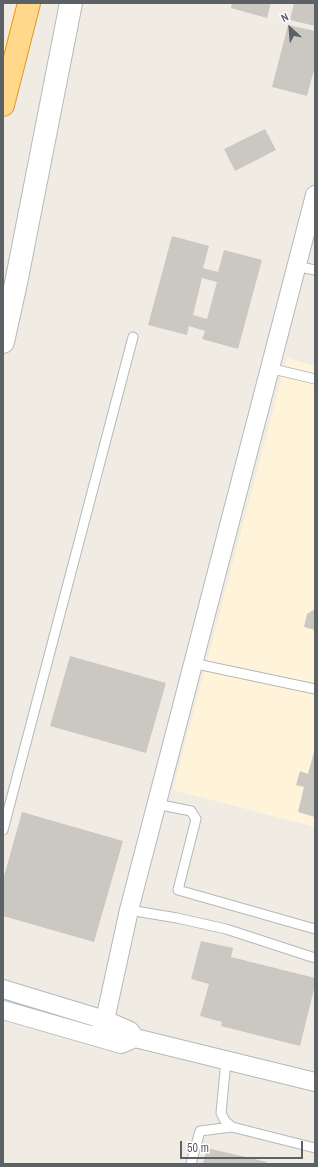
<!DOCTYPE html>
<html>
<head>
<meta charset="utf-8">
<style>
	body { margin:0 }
	#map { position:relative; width:318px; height:1167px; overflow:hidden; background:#f0ece4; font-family:"Archivo Narrow",sans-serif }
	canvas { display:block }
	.frame { position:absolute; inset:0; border:4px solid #5c6166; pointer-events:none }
	.north { position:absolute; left:270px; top:8px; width:40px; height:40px; -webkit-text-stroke:3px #fff; paint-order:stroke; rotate:334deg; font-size:11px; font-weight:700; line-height:16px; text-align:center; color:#5c6166 }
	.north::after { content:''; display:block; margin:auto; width:14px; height:18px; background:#5c6166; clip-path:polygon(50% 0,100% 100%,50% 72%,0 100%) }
	.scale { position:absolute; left:180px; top:1141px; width:123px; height:18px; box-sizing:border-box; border:2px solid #5c6166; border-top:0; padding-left:5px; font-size:12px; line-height:14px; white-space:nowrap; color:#5c6166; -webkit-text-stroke:3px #fff; paint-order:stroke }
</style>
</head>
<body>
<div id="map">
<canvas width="318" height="1167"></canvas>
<div class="frame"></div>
<div class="north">N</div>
<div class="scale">50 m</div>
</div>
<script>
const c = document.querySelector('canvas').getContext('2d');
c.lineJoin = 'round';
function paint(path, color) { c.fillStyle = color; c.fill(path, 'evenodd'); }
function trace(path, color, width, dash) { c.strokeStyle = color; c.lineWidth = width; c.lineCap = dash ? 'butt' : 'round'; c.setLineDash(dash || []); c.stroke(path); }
paint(new Path2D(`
	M 287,358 L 315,366 L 315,827 L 173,790 Z`), '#fff3da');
paint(new Path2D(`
	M 232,3 L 271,3 L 267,18 L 231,8 Z
	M 294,3 L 315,3 L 315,26 L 290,20 Z
	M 288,25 L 315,31 L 315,66 L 307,96 L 272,87 Z
	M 265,129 L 276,150 L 235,171 L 224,149 Z
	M 172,236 L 209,246 L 203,268 L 218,272 L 224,250 L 262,260 L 238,349 L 202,339 L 205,331 L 189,326 L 187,335 L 148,325 ZM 202,278 L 217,282 L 207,319 L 193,315 Z
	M 315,609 L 315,630 L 304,627 L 307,614 Z
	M 70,656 L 166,683 L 146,753 L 50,726 Z
	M 315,748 L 315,817 L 298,812 L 304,787 L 296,785 L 300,771 L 308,774 Z
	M 22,812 L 123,841 L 94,942 L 3,916 L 3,880 Z
	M 201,941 L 233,948 L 231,957 L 315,978 L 315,985 L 300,1046 L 221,1026 L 222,1022 L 200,1016 L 209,984 L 191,979 Z
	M 207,1148 L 267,1162 L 266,1164 L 203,1164 Z`), '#cbc7c1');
const lane = new Path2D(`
	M 296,266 L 315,270
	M 269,368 L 315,379
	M 192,663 L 315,689
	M 156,804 L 191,811 L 196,819 L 178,890 L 315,929
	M 3,830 L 133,337
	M 129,910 L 177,918 L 226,929 L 315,958
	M 226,1061 L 221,1113 L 225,1121 L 232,1127 L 315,1148
	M 191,1164 L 200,1131 L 232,1127`);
const street = new Path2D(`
	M 3,989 L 105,1020 L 130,1031 L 135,1038
	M 3,1010 L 121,1044 L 135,1038 L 315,1082
	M 97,1037 L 105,1020 L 129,910 L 315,195`);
const secondary = new Path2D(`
	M 3,342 L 16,283 L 71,3`);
const highway = new Path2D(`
	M 3,105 L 29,3`);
trace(lane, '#b5b8bc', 11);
trace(street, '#b5b8bc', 20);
trace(secondary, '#b5babf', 24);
trace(highway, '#f49300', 24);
trace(lane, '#fff', 9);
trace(street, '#fff', 18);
trace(secondary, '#fff', 22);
trace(highway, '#ffd88c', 22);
</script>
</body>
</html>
